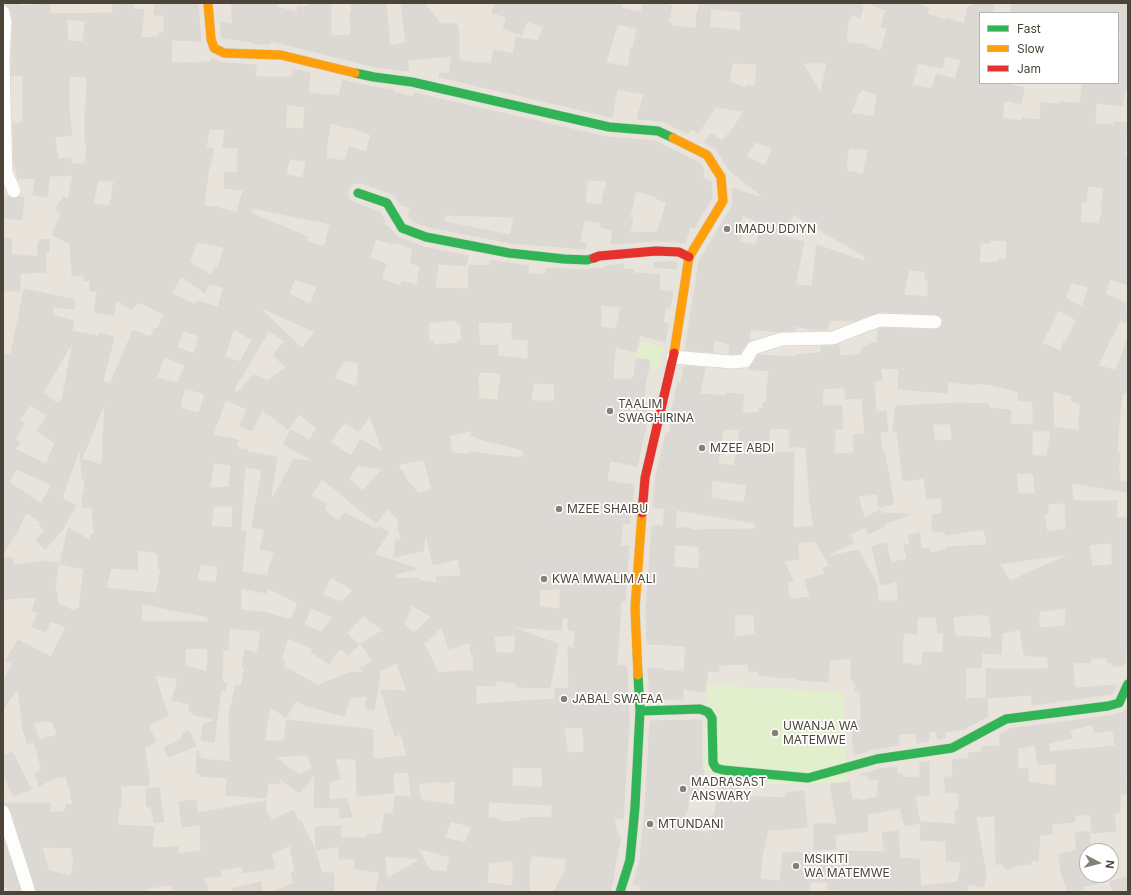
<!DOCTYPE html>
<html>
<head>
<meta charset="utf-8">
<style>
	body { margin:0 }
	#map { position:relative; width:1131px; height:895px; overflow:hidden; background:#f3f2ee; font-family:Inter,sans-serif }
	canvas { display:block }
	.frame { position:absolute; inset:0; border:4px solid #4c4438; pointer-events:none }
	.legend { position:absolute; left:979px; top:12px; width:140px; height:72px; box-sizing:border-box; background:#fff; border:1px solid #b7b4af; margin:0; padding:5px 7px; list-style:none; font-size:12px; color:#4c4438 }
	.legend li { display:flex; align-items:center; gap:8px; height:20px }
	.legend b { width:20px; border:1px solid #b7b4af }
	.north { position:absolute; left:1079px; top:843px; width:40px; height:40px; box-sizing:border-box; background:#fff; border:1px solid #b7b4af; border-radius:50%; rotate:97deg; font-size:11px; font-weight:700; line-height:16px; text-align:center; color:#4c4438 }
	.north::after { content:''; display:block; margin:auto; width:14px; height:18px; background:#868178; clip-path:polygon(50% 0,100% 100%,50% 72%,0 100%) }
</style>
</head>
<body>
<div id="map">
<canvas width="1131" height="895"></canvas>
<div class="frame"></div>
<ul class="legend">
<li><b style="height:5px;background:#30b455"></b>Fast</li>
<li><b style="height:5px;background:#ff9f0a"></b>Slow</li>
<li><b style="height:5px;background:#e5322d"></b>Jam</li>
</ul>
<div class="north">N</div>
</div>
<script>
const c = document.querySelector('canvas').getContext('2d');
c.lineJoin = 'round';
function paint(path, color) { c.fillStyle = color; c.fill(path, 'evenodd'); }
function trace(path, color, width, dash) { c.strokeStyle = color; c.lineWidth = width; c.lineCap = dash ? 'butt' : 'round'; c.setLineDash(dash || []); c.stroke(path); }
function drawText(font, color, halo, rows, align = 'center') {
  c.font = font + ' Inter,sans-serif'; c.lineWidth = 3.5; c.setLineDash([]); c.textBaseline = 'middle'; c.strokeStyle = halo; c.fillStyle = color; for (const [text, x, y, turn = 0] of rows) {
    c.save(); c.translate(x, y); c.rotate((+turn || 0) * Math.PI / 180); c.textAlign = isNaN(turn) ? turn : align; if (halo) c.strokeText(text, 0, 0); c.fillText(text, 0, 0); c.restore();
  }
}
paint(new Path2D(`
	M 3,3 L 1128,3 L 1128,892 L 3,892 ZM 980,13 L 1118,13 L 1118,83 L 980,83 ZM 1087,851 L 1111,851 L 1111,875 L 1087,875 Z`), '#e8e4db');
paint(new Path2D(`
	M 641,341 L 664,348 L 656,372 L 650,369 L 651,359 L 635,357 Z
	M 707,685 L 843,692 L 847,782 L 770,784 L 704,773 Z`), '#e1efcd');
const building = new Path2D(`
	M 7,3 L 20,3 L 20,6 L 36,5 L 36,3 L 50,3 L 49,14 L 113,13 L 113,3 L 134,3 L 133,9 L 144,10 L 141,38 L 159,37 L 159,33 L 164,33 L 164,15 L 154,15 L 155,3 L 198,3 L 201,41 L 171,40 L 172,63 L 210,62 L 211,59 L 224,63 L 256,65 L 256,77 L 292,77 L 293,69 L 310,73 L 308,93 L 339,96 L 343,80 L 372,87 L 394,90 L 393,92 L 414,97 L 414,93 L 607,137 L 655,141 L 700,163 L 704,170 L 702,178 L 711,181 L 712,198 L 694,228 L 690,227 L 685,243 L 679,242 L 656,241 L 611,244 L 613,230 L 600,227 L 601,223 L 584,220 L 580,242 L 586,243 L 585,249 L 511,243 L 429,227 L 412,221 L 408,217 L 410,207 L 401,205 L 396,198 L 390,193 L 361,183 L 356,183 L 351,185 L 348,190 L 348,195 L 350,200 L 355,203 L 380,212 L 385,221 L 384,225 L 389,227 L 397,237 L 424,247 L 468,256 L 466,266 L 438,264 L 435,288 L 468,289 L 469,265 L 489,266 L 490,260 L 529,266 L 528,274 L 546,274 L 546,268 L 587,270 L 598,268 L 605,269 L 605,266 L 624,264 L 623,269 L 634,270 L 634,273 L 660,275 L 659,289 L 673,292 L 670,308 L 666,307 L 663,323 L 668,324 L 665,342 L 640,335 L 636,352 L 615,347 L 613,379 L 632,379 L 632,377 L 634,378 L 636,359 L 650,360 L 645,386 L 644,403 L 651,404 L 637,466 L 610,461 L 607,481 L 634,485 L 630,522 L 629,524 L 623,523 L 620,546 L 629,546 L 625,601 L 621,601 L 617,665 L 626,666 L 626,668 L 627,668 L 629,722 L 623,818 L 614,819 L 618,836 L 621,836 L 613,876 L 614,876 L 610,892 L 554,892 L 567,866 L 565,865 L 566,859 L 531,855 L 531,862 L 529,862 L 529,892 L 376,892 L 380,872 L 354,869 L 355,859 L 339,859 L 339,846 L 316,850 L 315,828 L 325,826 L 341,826 L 341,838 L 367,838 L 367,834 L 381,834 L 385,813 L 393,814 L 395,796 L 412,797 L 408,772 L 393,773 L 394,793 L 357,796 L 356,759 L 335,759 L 340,779 L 329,782 L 329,800 L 346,798 L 352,817 L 340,818 L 339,807 L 314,808 L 315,774 L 301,792 L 298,792 L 276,776 L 281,784 L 268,783 L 266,798 L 226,795 L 227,778 L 200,776 L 200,774 L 196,774 L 197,750 L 201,759 L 230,762 L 229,714 L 236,685 L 241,686 L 245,667 L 242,666 L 245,650 L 257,653 L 261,631 L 229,628 L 228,650 L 223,650 L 222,682 L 226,683 L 225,690 L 221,690 L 214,742 L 201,740 L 203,725 L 216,720 L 192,714 L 192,712 L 189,711 L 189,704 L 172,700 L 178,679 L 155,675 L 168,716 L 148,725 L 156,742 L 144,747 L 149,775 L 149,785 L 121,786 L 121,806 L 119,807 L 117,825 L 154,827 L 152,847 L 154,848 L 178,847 L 178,854 L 201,851 L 200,825 L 182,827 L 179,802 L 196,800 L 197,813 L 266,801 L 266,811 L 272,820 L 293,810 L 299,822 L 302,821 L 304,830 L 305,829 L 316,853 L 322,873 L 334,873 L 334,892 L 274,892 L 294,883 L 291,873 L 295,872 L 290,845 L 271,854 L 275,868 L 243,873 L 242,866 L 221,870 L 222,876 L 204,878 L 209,892 L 172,892 L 172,885 L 148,888 L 148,892 L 101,892 L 91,890 L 91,892 L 37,892 L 11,810 L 8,806 L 3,803 L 50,803 L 50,812 L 65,812 L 66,804 L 73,805 L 69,784 L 68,785 L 66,776 L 57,777 L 39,786 L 35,773 L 42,770 L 34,742 L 27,744 L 23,729 L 18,689 L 3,709 L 3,682 L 12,664 L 6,660 L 18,640 L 51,657 L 66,627 L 50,621 L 46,632 L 32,627 L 38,612 L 32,611 L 36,597 L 3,599 L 3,557 L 13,558 L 13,565 L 45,561 L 59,563 L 55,584 L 58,604 L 74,611 L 76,608 L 79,609 L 84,569 L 60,564 L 68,528 L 90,540 L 91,534 L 94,535 L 92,507 L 83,508 L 82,495 L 84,495 L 85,479 L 82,479 L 80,447 L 62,498 L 76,506 L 64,526 L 65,527 L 45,549 L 36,540 L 45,530 L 39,526 L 41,523 L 26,512 L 18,530 L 3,554 L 3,354 L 11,354 L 24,289 L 75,300 L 74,309 L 53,307 L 52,315 L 74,321 L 72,331 L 98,336 L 99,333 L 114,337 L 103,381 L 110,384 L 133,330 L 151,337 L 154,328 L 158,329 L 164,314 L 139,302 L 137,305 L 135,304 L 132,310 L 116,300 L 114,315 L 94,312 L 97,291 L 90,291 L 90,280 L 84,281 L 84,275 L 72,276 L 70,243 L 52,235 L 61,213 L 55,210 L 63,197 L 68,199 L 73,175 L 50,176 L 47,197 L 33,195 L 35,178 L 18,179 L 14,163 L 13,124 L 23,122 L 23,76 L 11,75 L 13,23 L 11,11 L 7,6 ZM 67,19 L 85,21 L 83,42 L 68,41 ZM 69,76 L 87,77 L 86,106 L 85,106 L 85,143 L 87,143 L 85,164 L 71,164 L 71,158 L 58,159 L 55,137 L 72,135 L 68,99 L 69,99 ZM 287,105 L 305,107 L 303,129 L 286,128 ZM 330,123 L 348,128 L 348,126 L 371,135 L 366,152 L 349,147 L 345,161 L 326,158 ZM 210,129 L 225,130 L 223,147 L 238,148 L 237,173 L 225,172 L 224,188 L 243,190 L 237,213 L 216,207 L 204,206 L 208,173 L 214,149 L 206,147 ZM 290,159 L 306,161 L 303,178 L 286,175 ZM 588,180 L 607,181 L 601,205 L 585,203 ZM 98,181 L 114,181 L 110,206 L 93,204 ZM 636,191 L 657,197 L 657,199 L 667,202 L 657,232 L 630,233 L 633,219 L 630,218 ZM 252,208 L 330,224 L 325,245 L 324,244 L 323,247 L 306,241 L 308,237 L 251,213 ZM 445,215 L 514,217 L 510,235 L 445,222 ZM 376,239 L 393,244 L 393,242 L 413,248 L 410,263 L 420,266 L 417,285 L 402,281 L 400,286 L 381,279 L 386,264 L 370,258 ZM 197,242 L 224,247 L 218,269 L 214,268 L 212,276 L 190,262 ZM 181,276 L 205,293 L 208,284 L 224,287 L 218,307 L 197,301 L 196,305 L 172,294 ZM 295,279 L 317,287 L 310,304 L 289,294 ZM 601,305 L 621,307 L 616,329 L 601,327 ZM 259,307 L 315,332 L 302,348 ZM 456,320 L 456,324 L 460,324 L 462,340 L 458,341 L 458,343 L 434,345 L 434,341 L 429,341 L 428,323 ZM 495,322 L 497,323 L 512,322 L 512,339 L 528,340 L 528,359 L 498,356 L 498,345 L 480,346 L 478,323 ZM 234,329 L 252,340 L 240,362 L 225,357 ZM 183,331 L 199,336 L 194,354 L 177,347 ZM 269,331 L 285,341 L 273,355 L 286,368 L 267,381 L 254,375 L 237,393 L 234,390 ZM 73,342 L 62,400 L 60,400 L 58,404 L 43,393 ZM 164,357 L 185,365 L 178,383 L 157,378 ZM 345,360 L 359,363 L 357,387 L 334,378 ZM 479,372 L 501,373 L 498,400 L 479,399 L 478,375 L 479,375 ZM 534,383 L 554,384 L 555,401 L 531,401 ZM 185,388 L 205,394 L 199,413 L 180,408 ZM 226,400 L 247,409 L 240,426 L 252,431 L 262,410 L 288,429 L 299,414 L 317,428 L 309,440 L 291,430 L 283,444 L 315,462 L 294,459 L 270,503 L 277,457 L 247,452 L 247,450 L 238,449 L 239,446 L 236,446 L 238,440 L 213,435 ZM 105,403 L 102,465 L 82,459 ZM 31,405 L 47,416 L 37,431 L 55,443 L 46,464 L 15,449 L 20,443 L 15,438 L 25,424 L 20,420 ZM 370,416 L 383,453 L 361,439 L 351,456 L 330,442 L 345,422 L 358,432 ZM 472,431 L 471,436 L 476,436 L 476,438 L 523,450 L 522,458 L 470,452 L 470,454 L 452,453 L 449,436 ZM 424,460 L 432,490 L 418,493 L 412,485 L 411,486 L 398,465 ZM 214,463 L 231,465 L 229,487 L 210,488 ZM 358,465 L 382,469 L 363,491 L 349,479 ZM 245,467 L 262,470 L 252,527 L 265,529 L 260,549 L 274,552 L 267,576 L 242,572 L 246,532 L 241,531 ZM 17,469 L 52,485 L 41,504 L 9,482 ZM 322,480 L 341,493 L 340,494 L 376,523 L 387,509 L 398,519 L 398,526 L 402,543 L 396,538 L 394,557 L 423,551 L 426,533 L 433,565 L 458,559 L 461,576 L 436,577 L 437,583 L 418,580 L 418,578 L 397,579 L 396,574 L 417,569 L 374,554 L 389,533 L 379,526 L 376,529 L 344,513 L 338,521 L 324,510 L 327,504 L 311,496 ZM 214,506 L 233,506 L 232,528 L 211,526 ZM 138,550 L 156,552 L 155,553 L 159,554 L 158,569 L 161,569 L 156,593 L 106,588 L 111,568 L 137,570 ZM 201,564 L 218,566 L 216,583 L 197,580 ZM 331,577 L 353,590 L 342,602 L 323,595 ZM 241,588 L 266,593 L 267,588 L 298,603 L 291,620 L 268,613 L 241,610 ZM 560,589 L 560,609 L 540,607 L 539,590 ZM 142,604 L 208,617 L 208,622 L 142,622 ZM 412,605 L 431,617 L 414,633 L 404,624 ZM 311,608 L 333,617 L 321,632 L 304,625 ZM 363,616 L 383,630 L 361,644 L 373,662 L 360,668 L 363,672 L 348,673 L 316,686 L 317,685 L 283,666 L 285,661 L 281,659 L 288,638 L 313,649 L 311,652 L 329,664 L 340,648 L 348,655 L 359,645 L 347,633 ZM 563,618 L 568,618 L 568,630 L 575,630 L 574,649 L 568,647 L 569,689 L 555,688 L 555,699 L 476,704 L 476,685 L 496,686 L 496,681 L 516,683 L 516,687 L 550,688 L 558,644 L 511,627 L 561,630 ZM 442,627 L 449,649 L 470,642 L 471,654 L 473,654 L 474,670 L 438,673 L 427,649 L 424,645 ZM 516,635 L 514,653 L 496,653 L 494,637 ZM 186,648 L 208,649 L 207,672 L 185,666 ZM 397,663 L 407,691 L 381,690 L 395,736 L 401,734 L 407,756 L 373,759 L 373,730 L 287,720 L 284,741 L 264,741 L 270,707 L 286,717 L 296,701 L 304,705 L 344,716 L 351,697 L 367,696 L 365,708 L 374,710 L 380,676 L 378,672 ZM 52,721 L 57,735 L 39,740 L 34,723 ZM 564,727 L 583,728 L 584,752 L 568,753 ZM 308,755 L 312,769 L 299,775 L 275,757 ZM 513,767 L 542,768 L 543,788 L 512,786 ZM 439,781 L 440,783 L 455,781 L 454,806 L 442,802 L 441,803 L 421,800 L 418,784 ZM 489,802 L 552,805 L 552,817 L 521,818 L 521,821 L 502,822 L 502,820 L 497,820 L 497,818 L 488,818 ZM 451,821 L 472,827 L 465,843 L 445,838 ZM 42,847 L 73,848 L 71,857 L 74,858 L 71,876 L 49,871 ZM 418,848 L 450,857 L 446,872 L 430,870 ZM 385,856 L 421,859 L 387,879 ZM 513,861 L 513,886 L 487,883 L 489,863 Z
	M 232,3 L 277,3 L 276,7 L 297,12 L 298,6 L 307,7 L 308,3 L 331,3 L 331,36 L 351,35 L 350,13 L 352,11 L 351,3 L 365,3 L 365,5 L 386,3 L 390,46 L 406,43 L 401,3 L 424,3 L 441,24 L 457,24 L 458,30 L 459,30 L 459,61 L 491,64 L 494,50 L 513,54 L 516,37 L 538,41 L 543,27 L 527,21 L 522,35 L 507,30 L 507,29 L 503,28 L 507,17 L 492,13 L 495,3 L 622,3 L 621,8 L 641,12 L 643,3 L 662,3 L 672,6 L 668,23 L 672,23 L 672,26 L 694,28 L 696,28 L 697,12 L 698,12 L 699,3 L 711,3 L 711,6 L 711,3 L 863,3 L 862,6 L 863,7 L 862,9 L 863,9 L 860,18 L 852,14 L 850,20 L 848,19 L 846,42 L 867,45 L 866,47 L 881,51 L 887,29 L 881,27 L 886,10 L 870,4 L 870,3 L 915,3 L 929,8 L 927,14 L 946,20 L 947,18 L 964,24 L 968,6 L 973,7 L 973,3 L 993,3 L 992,13 L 980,13 L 980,83 L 1007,83 L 1006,84 L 1024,88 L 1021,104 L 1004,100 L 1002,118 L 1022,121 L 1022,118 L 1040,120 L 1041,103 L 1059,104 L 1059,102 L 1080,103 L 1083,83 L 1118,83 L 1118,44 L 1121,33 L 1118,32 L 1118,13 L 1011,13 L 1012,3 L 1128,3 L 1128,91 L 1125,90 L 1122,106 L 1096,103 L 1095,124 L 1114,125 L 1114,122 L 1128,123 L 1128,134 L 1127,140 L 1126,140 L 1125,156 L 1128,156 L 1128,285 L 1110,279 L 1105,294 L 1126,303 L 1125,306 L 1128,307 L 1128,323 L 1120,320 L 1113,336 L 1112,335 L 1098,366 L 1116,370 L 1127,340 L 1128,340 L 1128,393 L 1123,393 L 1120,410 L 1117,453 L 1120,453 L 1118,474 L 1120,474 L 1119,481 L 1128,482 L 1128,492 L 1071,483 L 1073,501 L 1117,501 L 1116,518 L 1128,517 L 1128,630 L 1125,664 L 1124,663 L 1124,666 L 1113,666 L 1113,663 L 1107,662 L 1108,658 L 1091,658 L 1091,663 L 1072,662 L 1075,688 L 1116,685 L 1112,694 L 1032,705 L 1031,695 L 987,698 L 988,717 L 971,725 L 965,729 L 945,732 L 945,738 L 938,739 L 936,731 L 929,731 L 929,741 L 917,743 L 916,733 L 898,734 L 899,745 L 875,749 L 854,755 L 851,722 L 861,721 L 861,701 L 860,701 L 860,692 L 855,692 L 856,684 L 854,684 L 854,680 L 851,680 L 851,658 L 830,660 L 828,682 L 797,680 L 797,678 L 778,678 L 778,677 L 770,677 L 770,675 L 759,676 L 758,671 L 749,672 L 748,664 L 719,665 L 719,672 L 708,671 L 705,692 L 683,689 L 683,699 L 650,700 L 648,668 L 662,669 L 662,670 L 684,672 L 686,646 L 647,644 L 646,608 L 652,527 L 654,527 L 654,525 L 663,526 L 665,509 L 653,507 L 655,480 L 666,433 L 670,433 L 672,408 L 678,382 L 681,383 L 684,366 L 705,368 L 700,394 L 726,396 L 727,393 L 744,395 L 742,413 L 759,413 L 759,408 L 763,409 L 763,403 L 766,403 L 769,371 L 749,369 L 758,355 L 796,357 L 796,355 L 821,353 L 821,346 L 833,346 L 839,344 L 840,356 L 861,354 L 861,348 L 869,347 L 868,344 L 877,343 L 878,329 L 881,328 L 935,330 L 939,329 L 942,326 L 943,322 L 942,318 L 935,314 L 880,312 L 855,321 L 830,320 L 827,330 L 814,330 L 795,326 L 795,331 L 777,332 L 750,329 L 749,342 L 740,353 L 729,354 L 730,344 L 714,340 L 712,352 L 685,350 L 699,261 L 732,206 L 733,200 L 732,188 L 766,199 L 729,170 L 716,149 L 704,142 L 711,133 L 722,141 L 734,127 L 744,111 L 716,107 L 698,133 L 691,128 L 688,134 L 662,121 L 637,119 L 644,94 L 617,89 L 612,117 L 611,117 L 439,77 L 439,73 L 449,73 L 452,56 L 407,60 L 409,71 L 376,67 L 271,41 L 270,44 L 253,44 L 253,42 L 222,38 L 220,22 L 232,24 ZM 711,8 L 741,12 L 740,31 L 710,27 ZM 618,24 L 637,29 L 633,48 L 631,48 L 628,67 L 606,63 ZM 945,56 L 961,60 L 955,79 L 936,74 L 932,89 L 912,85 L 918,63 L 942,68 ZM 733,63 L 757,64 L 755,87 L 747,85 L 746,88 L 729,82 ZM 802,63 L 827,63 L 821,92 ZM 861,89 L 877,95 L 874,117 L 851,113 L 858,93 L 860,93 ZM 756,142 L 773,148 L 765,166 L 746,156 ZM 849,148 L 868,150 L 863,174 L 847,171 L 847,165 L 846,165 ZM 1088,186 L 1104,188 L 1101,208 L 1103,208 L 1099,224 L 1080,222 L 1082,201 L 1086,202 ZM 794,214 L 806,222 L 819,224 L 818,229 L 866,257 L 864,261 L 817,245 L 812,286 L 795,285 L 804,242 L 784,236 ZM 742,215 L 763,224 L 756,245 L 741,242 ZM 990,240 L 1007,241 L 1006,260 L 999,259 L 999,262 L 980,263 L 980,243 L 990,243 ZM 909,270 L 925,271 L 925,279 L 928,279 L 928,297 L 904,295 ZM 1072,283 L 1089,287 L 1082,307 L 1065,298 ZM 1059,310 L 1076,320 L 1066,342 L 1064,341 L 1061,351 L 1042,343 ZM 881,368 L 899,369 L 898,389 L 947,393 L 948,382 L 975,385 L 975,383 L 992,385 L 1019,392 L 1018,400 L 1033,402 L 1033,425 L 1010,424 L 1011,410 L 989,408 L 989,404 L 960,403 L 896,406 L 893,431 L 897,431 L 903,481 L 924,478 L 927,499 L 942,497 L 942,514 L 932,515 L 932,531 L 945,532 L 946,535 L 984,529 L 987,545 L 947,547 L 947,549 L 930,553 L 929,548 L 921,549 L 920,533 L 908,536 L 910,544 L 904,545 L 907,559 L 891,563 L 886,543 L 872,547 L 881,585 L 897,581 L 898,601 L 878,601 L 877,584 L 858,550 L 825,557 L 854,542 L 850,535 L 865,527 L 869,534 L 885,526 L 884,524 L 911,514 L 881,513 L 880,510 L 864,518 L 858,496 L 877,494 L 879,507 L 894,504 L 884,451 L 882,451 L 880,432 L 888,432 L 886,411 L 876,412 L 874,381 L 882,380 ZM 845,388 L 846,399 L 862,398 L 865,434 L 853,435 L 854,453 L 834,454 L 835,429 L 843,429 L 842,406 L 822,406 L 823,389 ZM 1053,391 L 1072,396 L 1071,401 L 1080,404 L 1079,431 L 1054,427 ZM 933,424 L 951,424 L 952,440 L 935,441 ZM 1033,426 L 1033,431 L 1051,431 L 1047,456 L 1032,456 ZM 771,428 L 789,429 L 790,447 L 806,447 L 810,505 L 814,526 L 793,528 L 794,452 L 767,453 ZM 740,429 L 738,447 L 734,466 L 718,464 L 723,430 ZM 1017,473 L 1034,474 L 1035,494 L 1018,494 ZM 712,480 L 747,485 L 744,503 L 711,498 ZM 1065,503 L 1066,529 L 1047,532 L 1044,514 L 1048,514 L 1048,504 ZM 677,510 L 756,523 L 756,529 L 691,530 L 691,528 L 675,528 ZM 815,541 L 830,566 L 823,568 L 825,574 L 805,580 L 810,597 L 790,599 L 787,584 L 793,581 L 784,561 L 799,559 L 798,545 L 799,543 ZM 1112,543 L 1112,565 L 1092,566 L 1089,545 ZM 675,545 L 699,546 L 698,552 L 700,552 L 699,569 L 674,567 ZM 1071,554 L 1010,581 L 999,564 ZM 1066,608 L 1065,626 L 1039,628 L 1039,612 ZM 735,615 L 754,615 L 755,634 L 735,637 ZM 972,615 L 989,615 L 992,638 L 955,636 L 953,617 ZM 918,617 L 936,617 L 938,633 L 944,632 L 943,653 L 923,652 L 922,666 L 902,663 L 903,635 L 905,635 L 905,633 L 916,634 ZM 1020,630 L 1024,655 L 1048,657 L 1048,669 L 986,669 L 986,698 L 966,699 L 966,667 L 981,668 L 982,653 L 1001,654 L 1002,633 Z
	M 8,196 L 14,199 L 19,197 L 24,198 L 22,220 L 3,218 L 3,197 L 8,198 Z
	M 3,238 L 11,238 L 12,255 L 21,255 L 21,256 L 38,256 L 38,244 L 40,240 L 49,239 L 49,253 L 46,253 L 46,272 L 22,273 L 20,274 L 20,291 L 3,291 Z
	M 655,262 L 676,262 L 677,263 L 676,269 L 654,267 Z
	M 1128,708 L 1128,776 L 1126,777 L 1127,794 L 1120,795 L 1120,812 L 1114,813 L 1116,831 L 1092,833 L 1091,815 L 1074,815 L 1075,822 L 1052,824 L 1052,834 L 1040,835 L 1038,861 L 1031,860 L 1031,864 L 1015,866 L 1006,870 L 1001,863 L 996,865 L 995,816 L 976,817 L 986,875 L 984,887 L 967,884 L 967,892 L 902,892 L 902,890 L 885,892 L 838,892 L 838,890 L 828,890 L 828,882 L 810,882 L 808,892 L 640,892 L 642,886 L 633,884 L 640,861 L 645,808 L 650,721 L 698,720 L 702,721 L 702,763 L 704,774 L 700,775 L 698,796 L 689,795 L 687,812 L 685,812 L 684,830 L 709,833 L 710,816 L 714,816 L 721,780 L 740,785 L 738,796 L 786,798 L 786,793 L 804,791 L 807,827 L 778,830 L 768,829 L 762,856 L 760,879 L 780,881 L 783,853 L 792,853 L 792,852 L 818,856 L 816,866 L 841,865 L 840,851 L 885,852 L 882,833 L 898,831 L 900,858 L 919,859 L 921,886 L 958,882 L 962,862 L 946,861 L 946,841 L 920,840 L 921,822 L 956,824 L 955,810 L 959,810 L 959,793 L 957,794 L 957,792 L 946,793 L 944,777 L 953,777 L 952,760 L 969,758 L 968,753 L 982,752 L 981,747 L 1001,746 L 999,737 L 1000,736 L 1000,734 L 1009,729 L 1109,716 L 1122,713 ZM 1093,725 L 1095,733 L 1113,730 L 1115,746 L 1050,752 L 1048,743 L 1072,738 L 1070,730 ZM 1035,745 L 1038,765 L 1056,763 L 1056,786 L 1028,782 L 1028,769 L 1018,769 L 1018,749 Z
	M 189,731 L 196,746 L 168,757 L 164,747 L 181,740 L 182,734 Z
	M 10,753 L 13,753 L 31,790 L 13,796 L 3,772 L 3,757 Z
	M 929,762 L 929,795 L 915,796 L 920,823 L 905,826 L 900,808 L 870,814 L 867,816 L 868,831 L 835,835 L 836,849 L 814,850 L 814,824 L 837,824 L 830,784 L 849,782 L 852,800 L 859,799 L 859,801 L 877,797 L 879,779 L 869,780 L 866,774 L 860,775 L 879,769 L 897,767 L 898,775 L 902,774 L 903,778 L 920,777 L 920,763 Z
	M 159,788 L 164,822 L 154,823 L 151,806 L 147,807 L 146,789 Z
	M 1076,832 L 1090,832 L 1090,851 L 1087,851 L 1087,875 L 1098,875 L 1100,883 L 1082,887 L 1085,892 L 1068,892 L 1061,872 L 1059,854 L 1076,851 Z
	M 3,838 L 21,892 L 8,892 L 7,887 L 3,887 Z
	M 1126,878 L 1128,892 L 1113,892 L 1110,882 Z
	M 261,882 L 262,892 L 234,892 L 233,889 Z`);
paint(building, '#dcd9d4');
trace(building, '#dcd9d3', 1);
const street = new Path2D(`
	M 3,12 L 5,23 L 3,60 L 6,173 L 14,191
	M 673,357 L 732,362 L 745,361 L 753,348 L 782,339 L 833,338 L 871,323 L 880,320 L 935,322
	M 3,812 L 29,892`);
const fast = new Path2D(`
	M 355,73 L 374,77 L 412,82 L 609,127 L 658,131 L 673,138
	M 358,193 L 387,203 L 402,228 L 426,237 L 509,253 L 564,259 L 587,260 L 594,258
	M 640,711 L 700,709 L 708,712 L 712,718 L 713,763 L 716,768 L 723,770 L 808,778 L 877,759 L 952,748 L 1006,719 L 1108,706 L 1119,703 L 1128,684
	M 620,892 L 630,860 L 635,807 L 640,711 L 638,675`);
const slow = new Path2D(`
	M 208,3 L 211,39 L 214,48 L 224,53 L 281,55 L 355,73
	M 673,138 L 707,155 L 721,177 L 723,201 L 689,257 L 674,353
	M 638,675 L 635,608 L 642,513`);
const jam = new Path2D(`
	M 594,258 L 599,256 L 656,251 L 679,252 L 689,257
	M 642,513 L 645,478 L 674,353`);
trace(street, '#d0cdc8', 14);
trace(fast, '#d4cfc4', 10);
trace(slow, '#d4cfc4', 10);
trace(jam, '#d4cfc4', 10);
trace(street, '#fdfdfc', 13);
trace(fast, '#30b455', 9);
trace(slow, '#ff9f0a', 9);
trace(jam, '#e5322d', 9);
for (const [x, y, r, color] of [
	[727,229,4,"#868178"],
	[610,411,4,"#868178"],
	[702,448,4,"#868178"],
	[559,509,4,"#868178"],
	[544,579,4,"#868178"],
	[564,699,4,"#868178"],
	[775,733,4,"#868178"],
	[683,789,4,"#868178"],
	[650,824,4,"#868178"],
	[796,866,4,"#868178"]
]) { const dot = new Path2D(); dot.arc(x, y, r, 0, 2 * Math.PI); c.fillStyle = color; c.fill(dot); trace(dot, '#fff', 1.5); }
drawText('12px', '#4c4438', '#fff', [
	["IMADU DDIYN",735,229],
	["TAALIM",618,404],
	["SWAGHIRINA",618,418],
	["MZEE ABDI",710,448],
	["MZEE SHAIBU",567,509],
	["KWA MWALIM ALI",552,579],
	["JABAL SWAFAA",572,699],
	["UWANJA WA",783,726],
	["MATEMWE",783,740],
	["MADRASAST",691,782],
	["ANSWARY",691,796],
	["MTUNDANI",658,824],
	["MSIKITI",804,859],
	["WA MATEMWE",804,873]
], 'left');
</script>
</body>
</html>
